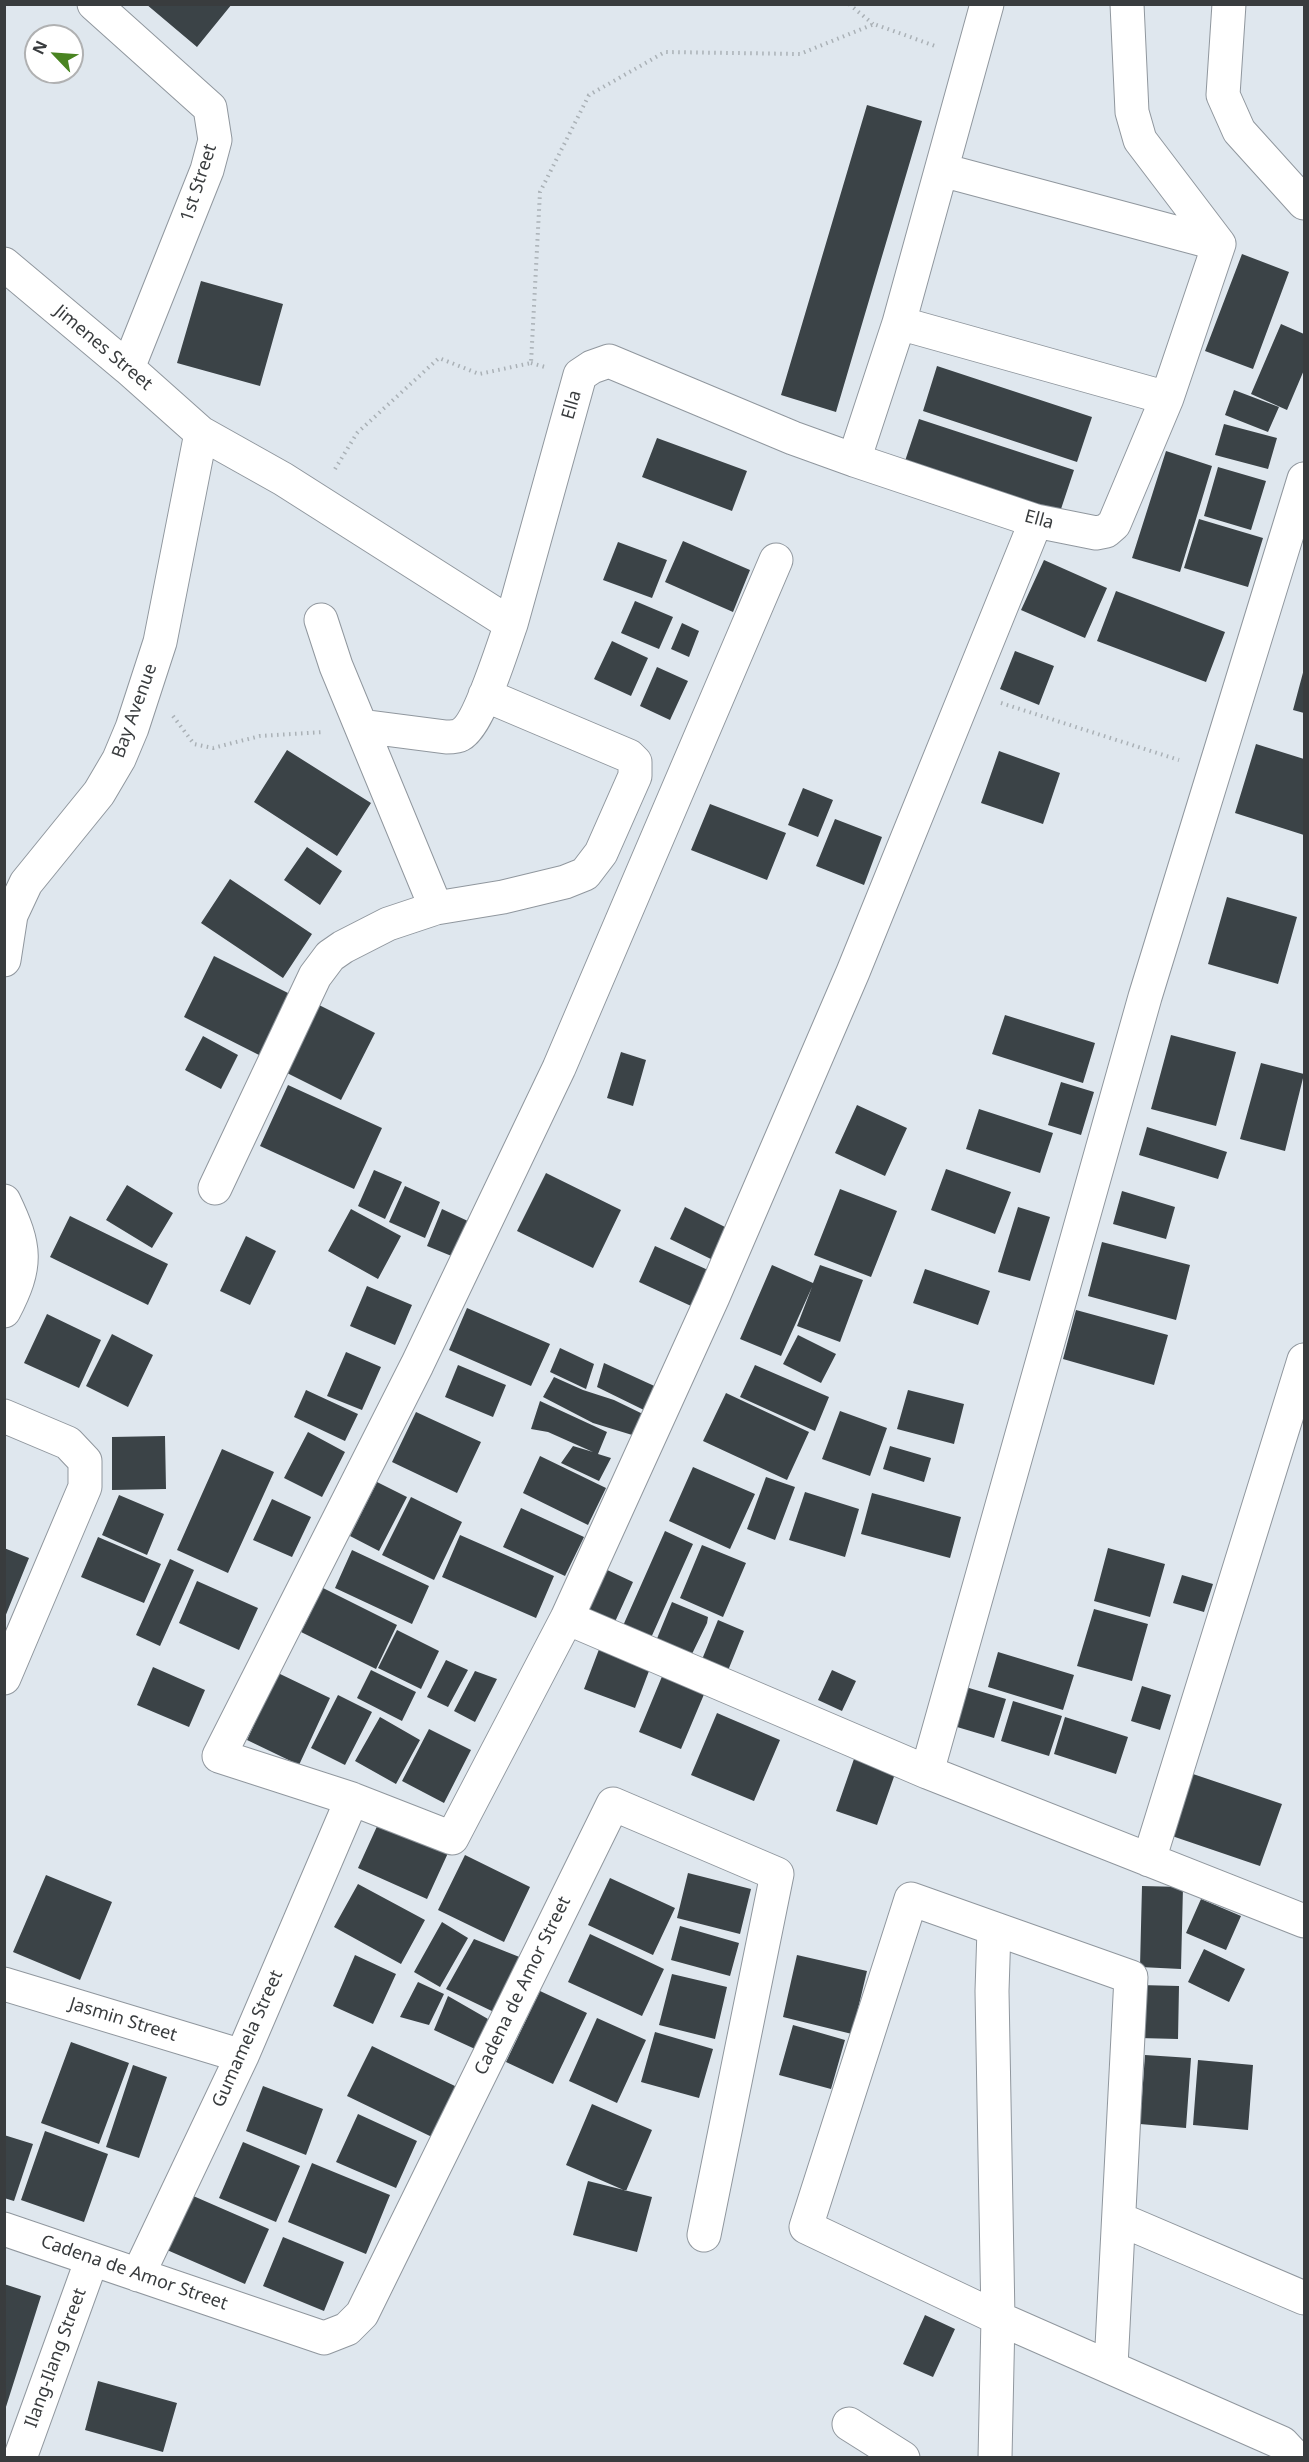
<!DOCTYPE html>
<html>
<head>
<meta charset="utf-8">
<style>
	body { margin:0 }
	#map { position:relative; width:1309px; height:2462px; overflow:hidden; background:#dfe7ee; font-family:"Noto Sans",sans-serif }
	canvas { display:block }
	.frame { position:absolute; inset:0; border:6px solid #393c3e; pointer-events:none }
	.north { position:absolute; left:24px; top:24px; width:60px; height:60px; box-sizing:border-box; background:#fff; border:2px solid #b0b1b2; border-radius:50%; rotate:295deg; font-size:16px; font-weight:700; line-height:24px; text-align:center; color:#393c3e }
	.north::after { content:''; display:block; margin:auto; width:21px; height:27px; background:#498421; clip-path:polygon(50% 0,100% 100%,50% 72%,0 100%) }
</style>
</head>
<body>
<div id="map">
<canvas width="1309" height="2462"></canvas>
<div class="frame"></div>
<div class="north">N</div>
</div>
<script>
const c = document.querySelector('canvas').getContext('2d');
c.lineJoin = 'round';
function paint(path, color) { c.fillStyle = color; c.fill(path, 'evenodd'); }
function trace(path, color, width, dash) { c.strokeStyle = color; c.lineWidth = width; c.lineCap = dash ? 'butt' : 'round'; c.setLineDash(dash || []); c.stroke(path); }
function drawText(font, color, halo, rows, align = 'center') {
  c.font = font + ' "Noto Sans",sans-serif'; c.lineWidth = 6; c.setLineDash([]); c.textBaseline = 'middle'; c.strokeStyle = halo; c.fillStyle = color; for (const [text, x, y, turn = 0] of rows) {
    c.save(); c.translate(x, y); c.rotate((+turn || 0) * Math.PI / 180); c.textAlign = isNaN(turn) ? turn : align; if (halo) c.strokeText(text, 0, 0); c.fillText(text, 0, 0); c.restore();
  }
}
paint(new Path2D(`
	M 146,4 L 232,4 L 197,47 Z
	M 867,105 L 922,121 L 836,412 L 781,395 Z
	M 1242,254 L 1289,272 L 1253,369 L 1205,351 Z
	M 201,281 L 283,304 L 260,386 L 177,363 Z
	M 1281,324 L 1304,334 L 1304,370 L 1287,410 L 1251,394 Z
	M 937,366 L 1092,417 L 1077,462 L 923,411 Z
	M 1234,390 L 1279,407 L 1268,432 L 1225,415 Z
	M 919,419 L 1074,470 L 1059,515 L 904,464 Z
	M 1224,424 L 1277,438 L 1268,469 L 1215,455 Z
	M 657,438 L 747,471 L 732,511 L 642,477 Z
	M 1166,451 L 1212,466 L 1180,572 L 1132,558 Z
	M 1218,467 L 1266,481 L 1251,530 L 1204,516 Z
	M 1199,519 L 1263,538 L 1248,587 L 1184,568 Z
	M 683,541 L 750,570 L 733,612 L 665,582 Z
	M 618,542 L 667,560 L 652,598 L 603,580 Z
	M 1044,560 L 1107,588 L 1085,638 L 1021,610 Z
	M 1116,591 L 1225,632 L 1206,682 L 1097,641 Z
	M 635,601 L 673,617 L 659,649 L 621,633 Z
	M 682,623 L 699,631 L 689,657 L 671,649 Z
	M 612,641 L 648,658 L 631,696 L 594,679 Z
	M 1015,651 L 1054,666 L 1039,705 L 1000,689 Z
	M 657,667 L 688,681 L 670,720 L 640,706 Z
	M 1304,669 L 1304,713 L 1293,710 Z
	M 1256,744 L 1304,759 L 1304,835 L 1235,813 Z
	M 287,750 L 371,803 L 337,856 L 254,802 Z
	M 999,751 L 1060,773 L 1043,824 L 981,803 Z
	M 803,788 L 833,800 L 818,837 L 788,825 Z
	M 710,804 L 786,833 L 767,880 L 691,850 Z
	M 835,819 L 882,837 L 864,885 L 816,866 Z
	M 307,847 L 342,871 L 320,905 L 284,880 Z
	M 230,879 L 312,934 L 283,978 L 201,923 Z
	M 1227,897 L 1297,917 L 1278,984 L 1208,964 Z
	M 214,956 L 292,995 L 261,1056 L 184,1017 Z
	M 315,1003 L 375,1033 L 341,1100 L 281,1070 Z
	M 1005,1015 L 1095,1043 L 1083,1083 L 992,1054 Z
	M 1171,1035 L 1236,1052 L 1216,1126 L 1151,1109 Z
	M 203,1036 L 238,1055 L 221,1089 L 185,1070 Z
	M 621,1052 L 646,1060 L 633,1106 L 607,1098 Z
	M 1261,1063 L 1304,1074 L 1285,1151 L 1240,1139 Z
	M 1061,1082 L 1094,1092 L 1081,1135 L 1048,1125 Z
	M 288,1085 L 382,1128 L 354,1189 L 260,1146 Z
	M 857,1105 L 907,1128 L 885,1176 L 835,1153 Z
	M 979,1109 L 1053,1133 L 1040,1173 L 966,1149 Z
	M 1147,1127 L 1227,1152 L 1218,1179 L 1139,1155 Z
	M 946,1169 L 1011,1192 L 995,1234 L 931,1210 Z
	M 374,1170 L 402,1182 L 385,1219 L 358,1206 Z
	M 546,1173 L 621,1210 L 593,1268 L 517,1231 Z
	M 127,1185 L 173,1213 L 152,1248 L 106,1220 Z
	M 405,1186 L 440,1202 L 425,1238 L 389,1222 Z
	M 840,1189 L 897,1211 L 871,1277 L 814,1255 Z
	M 1122,1191 L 1175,1207 L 1166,1239 L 1113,1224 Z
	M 685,1207 L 733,1231 L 717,1262 L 670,1239 Z
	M 1018,1207 L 1050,1217 L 1030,1281 L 998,1272 Z
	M 351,1209 L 401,1236 L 378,1279 L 328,1251 Z
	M 442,1209 L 470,1222 L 454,1257 L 427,1246 Z
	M 70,1216 L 168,1264 L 148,1305 L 50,1257 Z
	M 246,1236 L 276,1251 L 250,1305 L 220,1291 Z
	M 1102,1242 L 1190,1265 L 1176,1320 L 1088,1296 Z
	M 655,1246 L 719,1275 L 702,1311 L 639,1282 Z
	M 772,1265 L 813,1283 L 820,1265 L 863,1280 L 840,1342 L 797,1326 L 812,1287 L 781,1356 L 740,1339 Z
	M 925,1269 L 990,1291 L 978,1325 L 913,1303 Z
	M 367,1286 L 412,1305 L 395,1345 L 350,1326 Z
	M 467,1308 L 550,1344 L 531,1386 L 449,1350 Z
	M 1076,1310 L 1168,1335 L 1154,1385 L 1063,1359 Z
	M 47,1314 L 101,1340 L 79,1388 L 24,1363 Z
	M 112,1334 L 153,1355 L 128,1407 L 86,1386 Z
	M 798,1335 L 836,1354 L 821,1383 L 783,1364 Z
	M 560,1348 L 594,1364 L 586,1389 L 550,1372 Z
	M 346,1352 L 381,1367 L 362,1410 L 327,1396 Z
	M 604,1363 L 661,1389 L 650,1413 L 597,1387 Z
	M 458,1365 L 506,1385 L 493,1417 L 445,1397 Z
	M 755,1365 L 829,1397 L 815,1431 L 740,1397 Z
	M 554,1377 L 583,1390 L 614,1400 L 647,1416 L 642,1438 L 593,1423 L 543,1397 Z
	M 306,1390 L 358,1414 L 345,1441 L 294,1417 Z
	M 908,1390 L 964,1404 L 954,1444 L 897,1429 Z
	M 726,1393 L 809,1432 L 787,1480 L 703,1441 Z
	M 540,1401 L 607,1432 L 598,1454 L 611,1458 L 599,1481 L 561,1463 L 573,1446 L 593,1452 L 548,1432 L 531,1429 Z
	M 840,1411 L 887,1428 L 870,1476 L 822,1459 Z
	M 416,1412 L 481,1442 L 457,1493 L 392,1462 Z
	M 308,1432 L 345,1452 L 322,1497 L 284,1478 Z
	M 165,1436 L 166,1489 L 112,1490 L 112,1437 Z
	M 890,1446 L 931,1458 L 924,1482 L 883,1469 Z
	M 222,1449 L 274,1472 L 228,1573 L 177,1550 Z
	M 540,1456 L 606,1488 L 588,1525 L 523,1493 Z
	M 693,1467 L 755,1494 L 730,1549 L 669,1521 Z
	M 766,1477 L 795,1487 L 775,1540 L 747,1529 Z
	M 377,1482 L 407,1497 L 379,1551 L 350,1536 Z
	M 805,1492 L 859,1509 L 845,1557 L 789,1540 Z
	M 872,1493 L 961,1517 L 950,1558 L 861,1534 Z
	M 119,1495 L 164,1514 L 147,1555 L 102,1535 Z
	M 411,1497 L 462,1522 L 434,1580 L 382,1555 Z
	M 272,1499 L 311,1517 L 292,1557 L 253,1540 Z
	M 521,1508 L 584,1537 L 565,1576 L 503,1547 Z
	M 665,1531 L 693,1544 L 650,1640 L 622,1628 Z
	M 460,1535 L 554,1576 L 536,1618 L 442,1577 Z
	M 98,1537 L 161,1564 L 144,1603 L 81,1577 Z
	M 702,1545 L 746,1563 L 723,1617 L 680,1598 Z
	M 4,1548 L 29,1558 L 5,1617 L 4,1617 Z
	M 1108,1548 L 1165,1564 L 1150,1617 L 1094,1601 Z
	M 352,1550 L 429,1586 L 412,1624 L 335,1588 Z
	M 170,1559 L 194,1570 L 160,1646 L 136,1635 Z
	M 603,1568 L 633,1582 L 614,1624 L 583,1608 Z
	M 1182,1575 L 1213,1584 L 1204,1612 L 1173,1603 Z
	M 197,1581 L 258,1608 L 239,1650 L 179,1623 Z
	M 323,1588 L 397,1625 L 376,1669 L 301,1632 Z
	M 672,1602 L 708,1617 L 707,1623 L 691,1656 L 656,1641 Z
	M 1094,1609 L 1148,1624 L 1132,1681 L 1077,1666 Z
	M 718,1620 L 744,1631 L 727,1673 L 701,1662 Z
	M 397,1630 L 439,1651 L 421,1689 L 378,1668 Z
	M 601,1644 L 652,1663 L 635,1708 L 584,1689 Z
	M 998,1652 L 1074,1675 L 1063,1710 L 988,1687 Z
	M 446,1660 L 468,1670 L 448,1707 L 427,1697 Z
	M 153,1667 L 205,1690 L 189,1727 L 137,1705 Z
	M 371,1670 L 416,1692 L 402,1721 L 357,1698 Z
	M 832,1670 L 856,1681 L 842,1711 L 818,1700 Z
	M 475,1671 L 497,1679 L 475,1722 L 454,1711 Z
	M 278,1673 L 330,1698 L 299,1765 L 247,1740 Z
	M 663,1674 L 705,1692 L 681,1749 L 639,1732 Z
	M 959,1685 L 1006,1699 L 994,1738 L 947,1724 Z
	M 1142,1686 L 1171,1695 L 1160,1730 L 1131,1721 Z
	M 338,1695 L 372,1712 L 345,1765 L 311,1748 Z
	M 1013,1701 L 1062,1716 L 1049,1756 L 1001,1741 Z
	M 717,1713 L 780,1740 L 754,1801 L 691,1775 Z
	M 380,1717 L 420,1740 L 396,1784 L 355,1761 Z
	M 1065,1717 L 1128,1737 L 1116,1774 L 1054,1754 Z
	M 429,1729 L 471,1750 L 444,1803 L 402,1781 Z
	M 855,1756 L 896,1771 L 877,1825 L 836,1811 Z
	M 1193,1774 L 1282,1804 L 1260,1866 L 1172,1836 Z
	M 379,1822 L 448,1853 L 427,1899 L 358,1868 Z
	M 465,1855 L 530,1887 L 504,1942 L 438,1910 Z
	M 688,1873 L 751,1889 L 740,1934 L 677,1918 Z
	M 46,1875 L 112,1902 L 80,1980 L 13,1952 Z
	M 610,1878 L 675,1908 L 653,1955 L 588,1925 Z
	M 358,1884 L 425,1920 L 401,1964 L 334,1927 Z
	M 1142,1886 L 1183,1887 L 1181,1969 L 1140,1967 Z
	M 1201,1899 L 1241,1916 L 1226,1950 L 1186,1933 Z
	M 442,1922 L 468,1938 L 440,1987 L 414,1972 Z
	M 680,1926 L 739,1943 L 730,1976 L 671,1960 Z
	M 590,1934 L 664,1969 L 642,2016 L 568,1982 Z
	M 474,1939 L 522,1958 L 496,2013 L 446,1989 Z
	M 1204,1949 L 1245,1969 L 1229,2002 L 1188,1982 Z
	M 355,1955 L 396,1974 L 373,2024 L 333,2006 Z
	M 797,1955 L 867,1971 L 852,2034 L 783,2017 Z
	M 672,1974 L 727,1987 L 715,2039 L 659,2025 Z
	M 418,1982 L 444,1994 L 429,2025 L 400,2017 Z
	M 1140,1985 L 1179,1986 L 1178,2039 L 1139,2038 Z
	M 540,1991 L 587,2013 L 553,2084 L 506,2062 Z
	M 448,1996 L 488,2019 L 475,2049 L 434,2030 Z
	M 597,2018 L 646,2040 L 617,2103 L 569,2081 Z
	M 793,2025 L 845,2040 L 831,2089 L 779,2075 Z
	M 655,2032 L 713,2049 L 699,2098 L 641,2082 Z
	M 71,2042 L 129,2063 L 99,2144 L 41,2123 Z
	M 372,2046 L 457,2087 L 432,2137 L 347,2096 Z
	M 1145,2055 L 1191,2058 L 1186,2128 L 1140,2124 Z
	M 1198,2060 L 1253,2065 L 1248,2130 L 1193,2125 Z
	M 133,2065 L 167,2077 L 139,2158 L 106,2147 Z
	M 263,2086 L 323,2109 L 306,2155 L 246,2131 Z
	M 592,2104 L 652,2130 L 626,2191 L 566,2165 Z
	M 358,2114 L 417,2141 L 396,2188 L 336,2162 Z
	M 45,2131 L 108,2154 L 84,2222 L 21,2200 Z
	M 4,2135 L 33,2144 L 14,2201 L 4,2198 Z
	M 243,2142 L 300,2166 L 276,2222 L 219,2198 Z
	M 312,2163 L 390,2195 L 366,2254 L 288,2222 Z
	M 588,2181 L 652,2197 L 637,2252 L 573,2235 Z
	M 191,2195 L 269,2229 L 245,2284 L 167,2250 Z
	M 283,2237 L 344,2262 L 324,2311 L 263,2286 Z
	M 4,2284 L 41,2296 L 5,2410 L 4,2410 Z
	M 925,2315 L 955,2329 L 933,2377 L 903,2364 Z
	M 98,2381 L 177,2403 L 163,2452 L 85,2430 Z`), '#3b4347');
const minor = new Path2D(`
	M 94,4 L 210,108 L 215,140 L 207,170 L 128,368
	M 1229,4 L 1223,95 L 1239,131 L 1304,203
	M 942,170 L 1219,244
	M 4,264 L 128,368 L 201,433 L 283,479 L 511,624 L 580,375 L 592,367 L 609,361 L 793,438 L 854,460 L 1036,521 L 1096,533 L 1106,531 L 1114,524 L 1167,398 L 1219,244 L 1140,140 L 1132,112 L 1127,4
	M 899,323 L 1167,398
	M 854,460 L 899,323 L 987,4
	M 776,560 L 559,1068 L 417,1365 L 219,1756 L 352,1799 L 452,1838 L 567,1618 L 713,1297 L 853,972 L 1036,521
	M 321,620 L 336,666 L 436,908
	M 361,726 L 446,737 C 450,737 457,737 460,735 C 479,726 503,646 511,624
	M 4,960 L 11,915 L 26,883 L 99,793 L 119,759 L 132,728 L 160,642 L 201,433
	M 215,1188 L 315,976 L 330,956 L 343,947 L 388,924 L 436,908 L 503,897 L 565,882 L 585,874 L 601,853 L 635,776 L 635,762 L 629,756 L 485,695
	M 4,1201 C 26,1247 28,1265 4,1311
	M 4,1416 L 68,1443 L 85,1461 L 85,1487 L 4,1678
	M 567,1618 L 927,1772 L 1304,1921
	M 927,1772 L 1145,997 L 1304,479
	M 1149,1860 L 1304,1360
	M 994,1929 L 992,1991 L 998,2318 L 995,2458
	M 4,1984 L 242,2056
	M 1119,2219 L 1304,2298
	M 4,2229 L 324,2338 L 347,2329 L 362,2314 L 613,1804 L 777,1874 L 704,2235
	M 138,2275 L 242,2056 L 352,1799
	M 1111,2366 L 1131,1977 L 911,1899 L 806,2227 L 998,2318 L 1282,2443 L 1296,2458
	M 849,2424 L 903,2458
	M 20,2458 L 92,2259`);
trace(minor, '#90979e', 35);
trace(new Path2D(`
	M 849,4 L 873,24
	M 531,363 L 545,367
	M 335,469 L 357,433 L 439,358 L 479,374 L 531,363 L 540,192 L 589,95 L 665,52 L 800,54 L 874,24 L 938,47
	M 1001,703 L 1179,760
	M 173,716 L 194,744 L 213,748 L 260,736 L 323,732`), '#aab1b6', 4, [1.5, 4.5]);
trace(minor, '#fff', 33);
drawText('18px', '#393c3e', '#fff', [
	["1st Street",199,183,-72],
	["Jimenes Street",103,348,40],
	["Ella",572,405,-74],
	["Ella",1039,520,15],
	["Bay Avenue",135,711,-70],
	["Cadena de Amor Street",523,1986,-64],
	["Jasmin Street",123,2020,17],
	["Gumamela Street",248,2039,-66],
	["Cadena de Amor Street",134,2273,19],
	["Ilang-Ilang Street",56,2358,-70]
]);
</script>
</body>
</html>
